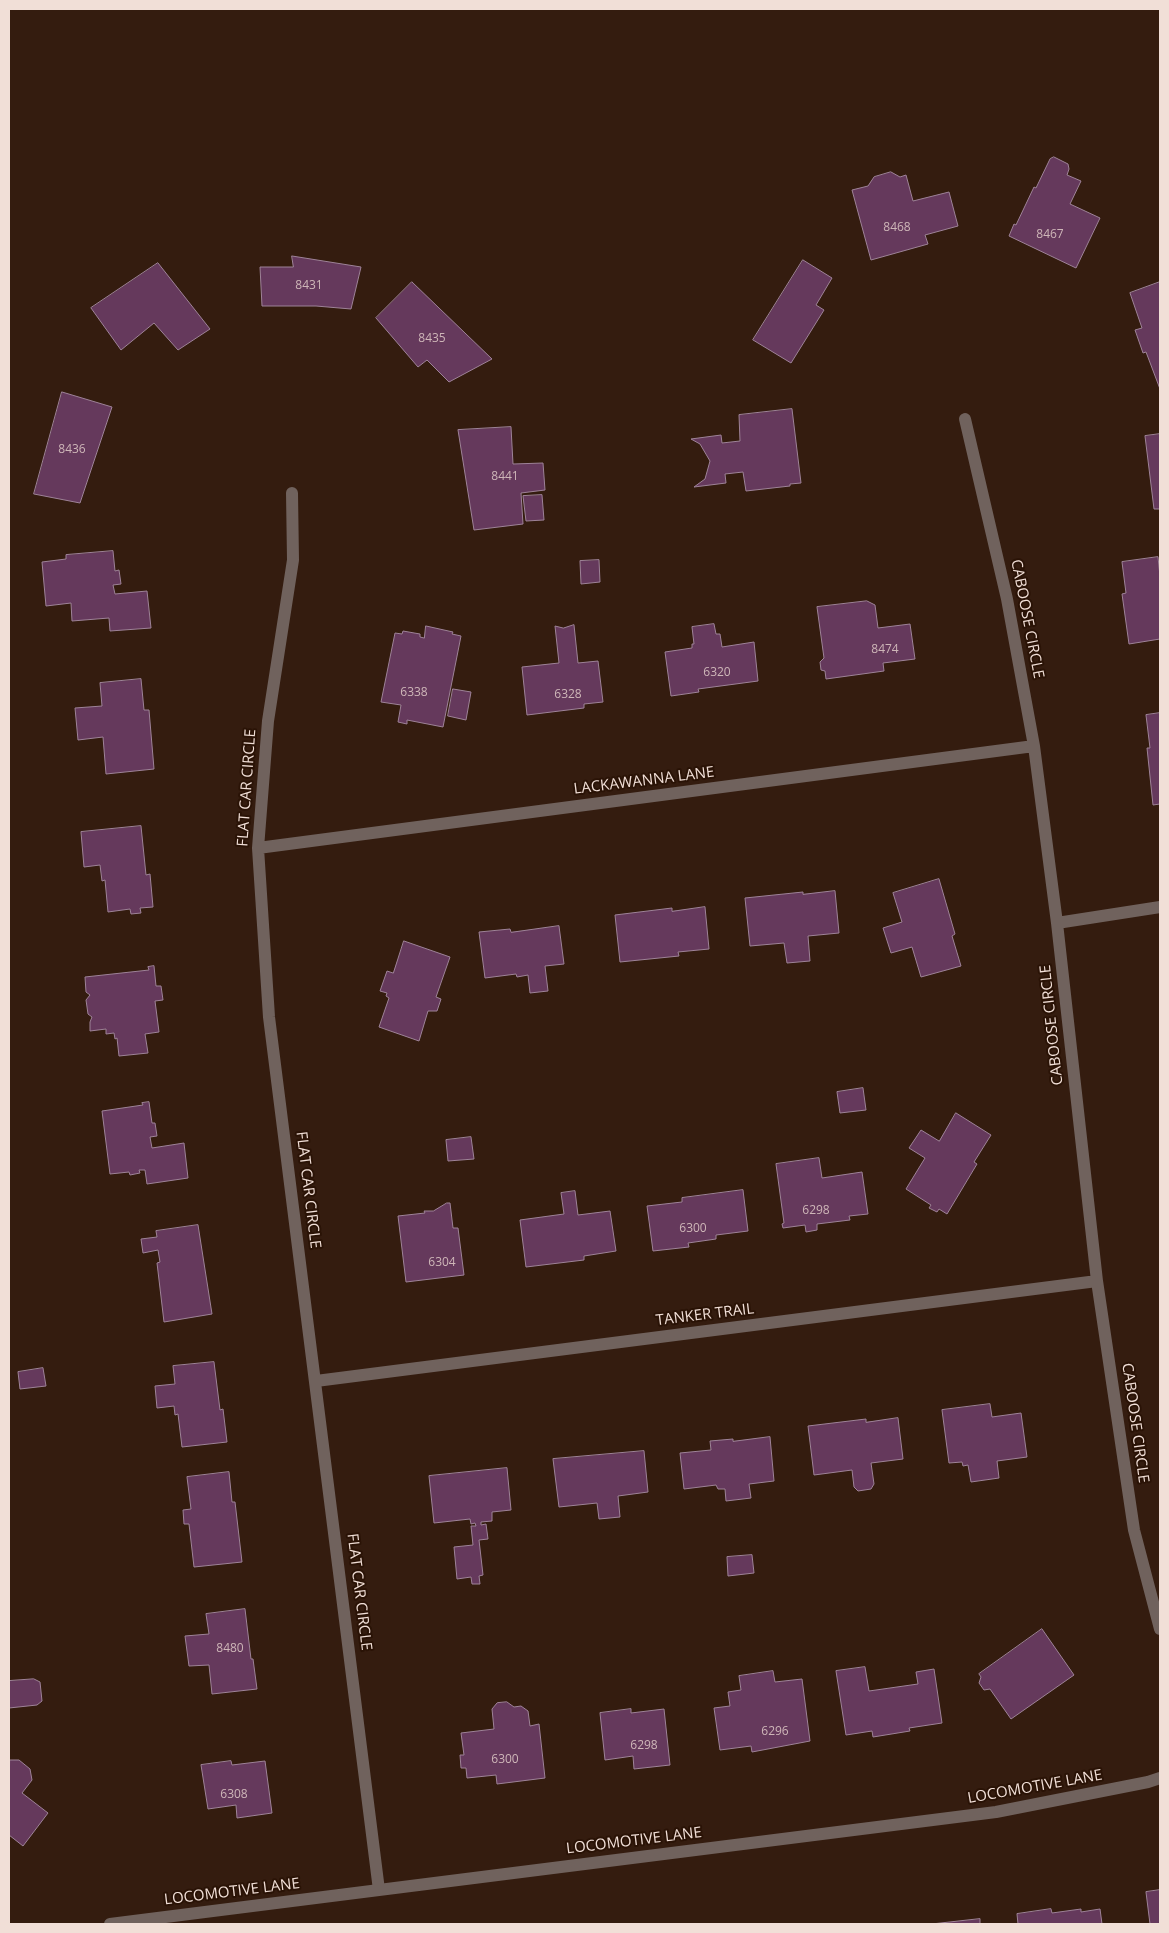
<!DOCTYPE html>
<html>
<head>
<meta charset="utf-8">
<style>
	body { margin:0 }
	#map { position:relative; width:1169px; height:1933px; overflow:hidden; background:#341c0f; font-family:"Open Sans",sans-serif }
	canvas { display:block }
	.frame { position:absolute; inset:0; border:10px solid #f1dfd7; pointer-events:none }
</style>
</head>
<body>
<div id="map">
<canvas width="1169" height="1933"></canvas>
<div class="frame"></div>
</div>
<script>
const c = document.querySelector('canvas').getContext('2d');
c.lineJoin = 'round';
function paint(path, color) { c.fillStyle = color; c.fill(path, 'evenodd'); }
function trace(path, color, width, dash) { c.strokeStyle = color; c.lineWidth = width; c.lineCap = dash ? 'butt' : 'round'; c.setLineDash(dash || []); c.stroke(path); }
function drawText(font, color, halo, rows, align = 'center') {
  c.font = font + ' "Open Sans",sans-serif'; c.lineWidth = 4; c.setLineDash([]); c.textBaseline = 'middle'; c.strokeStyle = halo; c.fillStyle = color; for (const [text, x, y, turn = 0] of rows) {
    c.save(); c.translate(x, y); c.rotate((+turn || 0) * Math.PI / 180); c.textAlign = isNaN(turn) ? turn : align; if (halo) c.strokeText(text, 0, 0); c.fillText(text, 0, 0); c.restore();
  }
}
const building = new Path2D(`
	M 1054,157 L 1068,164 L 1069,169 L 1067,175 L 1081,181 L 1070,204 L 1100,218 L 1076,268 L 1009,236 L 1014,224 L 1016,225 L 1034,187 L 1036,188 L 1050,159 Z
	M 891,172 L 900,177 L 906,175 L 913,201 L 949,192 L 958,226 L 925,235 L 928,244 L 871,260 L 852,190 L 868,186 L 874,177 Z
	M 292,256 L 361,267 L 351,309 L 316,306 L 262,306 L 260,267 L 293,267 Z
	M 803,260 L 832,278 L 816,305 L 824,310 L 791,363 L 753,340 Z
	M 158,263 L 210,329 L 178,350 L 154,323 L 121,350 L 91,308 Z
	M 412,282 L 492,359 L 449,382 L 427,360 L 418,367 L 376,318 Z
	M 1160,282 L 1160,389 L 1146,352 L 1143,353 L 1135,330 L 1142,328 L 1130,293 Z
	M 62,392 L 112,407 L 80,503 L 34,494 Z
	M 792,409 L 801,483 L 790,484 L 790,486 L 746,491 L 743,472 L 725,474 L 726,483 L 694,487 L 705,479 L 710,461 L 700,444 L 691,439 L 721,435 L 722,443 L 740,441 L 739,415 Z
	M 511,427 L 513,464 L 543,463 L 545,490 L 521,493 L 523,524 L 474,530 L 458,430 Z
	M 1160,434 L 1160,509 L 1154,509 L 1145,436 Z
	M 542,495 L 544,520 L 526,521 L 523,496 Z
	M 113,551 L 115,571 L 119,570 L 121,584 L 113,585 L 115,594 L 147,591 L 151,628 L 110,631 L 109,618 L 72,621 L 71,603 L 46,606 L 42,562 L 66,559 L 66,555 Z
	M 1158,557 L 1160,576 L 1160,639 L 1129,644 L 1122,594 L 1126,593 L 1122,562 Z
	M 599,560 L 600,582 L 581,584 L 580,561 Z
	M 867,601 L 875,605 L 878,628 L 910,624 L 915,659 L 883,663 L 884,671 L 826,679 L 825,671 L 821,670 L 820,662 L 824,658 L 817,607 Z
	M 714,624 L 716,634 L 720,634 L 722,647 L 754,642 L 758,681 L 698,689 L 699,692 L 671,696 L 665,652 L 692,648 L 692,644 L 694,644 L 692,627 Z
	M 574,625 L 578,663 L 598,661 L 603,702 L 584,704 L 584,708 L 527,715 L 522,667 L 559,663 L 555,626 L 563,628 Z
	M 426,626 L 453,632 L 452,634 L 461,636 L 443,727 L 407,720 L 407,724 L 398,722 L 401,705 L 381,702 L 395,633 L 402,634 L 403,631 L 420,634 L 420,637 L 424,638 Z
	M 141,679 L 144,710 L 149,710 L 154,769 L 106,774 L 103,737 L 78,740 L 75,708 L 102,706 L 100,683 Z
	M 453,689 L 471,692 L 466,720 L 448,716 Z
	M 1160,713 L 1160,804 L 1153,805 L 1147,748 L 1150,748 L 1146,715 Z
	M 141,826 L 146,875 L 150,874 L 153,907 L 140,908 L 141,913 L 131,914 L 130,909 L 108,912 L 105,880 L 102,881 L 100,865 L 84,867 L 81,832 Z
	M 939,879 L 955,934 L 952,936 L 961,966 L 921,977 L 912,947 L 891,953 L 883,928 L 902,922 L 893,893 Z
	M 835,891 L 839,933 L 808,936 L 810,961 L 787,963 L 784,943 L 750,946 L 745,898 L 803,892 L 803,894 Z
	M 705,907 L 709,949 L 678,952 L 679,956 L 620,962 L 615,915 L 672,908 L 672,911 Z
	M 559,926 L 564,964 L 545,966 L 548,991 L 530,993 L 528,975 L 517,977 L 516,974 L 485,978 L 479,932 L 510,929 L 511,932 Z
	M 404,941 L 450,957 L 436,997 L 441,999 L 437,1011 L 428,1011 L 419,1041 L 379,1027 L 389,998 L 386,996 L 387,993 L 380,991 L 387,971 L 393,973 Z
	M 154,966 L 156,986 L 161,986 L 163,1000 L 155,1001 L 159,1032 L 145,1034 L 148,1053 L 119,1056 L 117,1038 L 115,1039 L 114,1033 L 106,1034 L 106,1029 L 90,1031 L 90,1022 L 92,1017 L 88,1014 L 86,1000 L 90,995 L 86,992 L 85,977 L 149,970 L 148,967 Z
	M 863,1088 L 866,1110 L 840,1113 L 837,1092 Z
	M 149,1102 L 152,1123 L 155,1123 L 157,1136 L 150,1137 L 152,1148 L 184,1143 L 188,1178 L 147,1184 L 145,1170 L 139,1170 L 140,1173 L 130,1175 L 129,1172 L 110,1174 L 102,1111 L 143,1105 L 142,1103 Z
	M 956,1113 L 991,1135 L 974,1162 L 977,1164 L 947,1214 L 939,1209 L 937,1212 L 929,1208 L 931,1205 L 906,1189 L 925,1158 L 909,1148 L 921,1130 L 939,1141 Z
	M 471,1137 L 474,1159 L 448,1161 L 446,1140 Z
	M 819,1158 L 822,1178 L 862,1172 L 868,1214 L 849,1216 L 850,1220 L 817,1224 L 817,1230 L 806,1232 L 805,1225 L 783,1228 L 782,1224 L 784,1223 L 776,1164 Z
	M 743,1190 L 748,1231 L 716,1235 L 716,1239 L 688,1243 L 689,1247 L 653,1251 L 647,1206 L 682,1202 L 682,1198 Z
	M 575,1191 L 578,1215 L 610,1211 L 616,1251 L 584,1256 L 584,1260 L 526,1267 L 520,1220 L 564,1214 L 561,1193 Z
	M 447,1203 L 450,1203 L 453,1228 L 458,1228 L 464,1275 L 406,1282 L 398,1216 L 425,1213 L 424,1211 L 433,1211 Z
	M 198,1225 L 212,1314 L 164,1322 L 157,1263 L 160,1262 L 158,1250 L 143,1253 L 141,1239 L 157,1237 L 156,1231 Z
	M 214,1362 L 220,1410 L 223,1409 L 227,1442 L 182,1447 L 178,1414 L 175,1415 L 174,1406 L 157,1408 L 155,1386 L 175,1384 L 173,1366 Z
	M 43,1368 L 46,1386 L 20,1389 L 18,1372 Z
	M 990,1404 L 992,1417 L 1021,1413 L 1027,1457 L 997,1461 L 999,1478 L 971,1482 L 968,1465 L 963,1466 L 962,1462 L 949,1463 L 942,1410 Z
	M 898,1418 L 903,1459 L 871,1463 L 874,1484 L 871,1489 L 858,1491 L 854,1487 L 852,1470 L 814,1475 L 808,1426 L 866,1419 L 866,1422 Z
	M 770,1437 L 774,1481 L 749,1484 L 751,1498 L 726,1501 L 725,1489 L 718,1489 L 716,1485 L 684,1489 L 680,1453 L 711,1450 L 710,1441 L 733,1439 L 733,1441 Z
	M 644,1451 L 648,1492 L 618,1496 L 620,1517 L 599,1519 L 597,1503 L 559,1507 L 553,1459 Z
	M 507,1468 L 511,1510 L 492,1512 L 492,1521 L 481,1522 L 481,1525 L 486,1524 L 488,1539 L 479,1540 L 483,1575 L 479,1576 L 480,1584 L 472,1584 L 471,1577 L 457,1579 L 454,1547 L 473,1545 L 471,1526 L 476,1526 L 475,1523 L 471,1524 L 470,1519 L 434,1523 L 429,1476 Z
	M 229,1472 L 232,1502 L 235,1502 L 242,1562 L 194,1567 L 189,1524 L 184,1524 L 183,1510 L 191,1509 L 187,1477 Z
	M 752,1555 L 754,1573 L 728,1576 L 727,1557 Z
	M 245,1609 L 251,1659 L 253,1659 L 257,1689 L 212,1694 L 209,1665 L 189,1666 L 185,1636 L 209,1634 L 206,1614 Z
	M 1042,1629 L 1074,1675 L 1011,1719 L 990,1689 L 984,1690 L 979,1683 L 981,1677 L 979,1674 Z
	M 865,1667 L 869,1691 L 918,1684 L 916,1672 L 934,1669 L 942,1723 L 909,1728 L 910,1731 L 873,1737 L 872,1731 L 846,1735 L 836,1671 Z
	M 773,1671 L 775,1682 L 802,1679 L 810,1741 L 752,1752 L 751,1746 L 720,1750 L 714,1708 L 730,1706 L 728,1692 L 741,1690 L 739,1676 Z
	M 34,1679 L 40,1682 L 42,1701 L 37,1705 L 9,1708 L 9,1681 Z
	M 507,1702 L 514,1707 L 521,1706 L 528,1711 L 530,1726 L 539,1724 L 545,1778 L 497,1784 L 496,1775 L 467,1778 L 466,1768 L 461,1768 L 460,1755 L 464,1755 L 461,1733 L 494,1729 L 492,1709 L 497,1703 Z
	M 631,1709 L 631,1713 L 664,1709 L 670,1765 L 634,1769 L 633,1756 L 605,1760 L 600,1713 Z
	M 10,1760 L 19,1760 L 30,1769 L 32,1780 L 22,1793 L 48,1813 L 23,1846 L 9,1835 Z
	M 231,1761 L 232,1765 L 265,1761 L 272,1813 L 237,1818 L 236,1805 L 208,1809 L 201,1765 Z
	M 1160,1890 L 1160,1924 L 1150,1924 L 1146,1892 Z
	M 1051,1909 L 1052,1913 L 1081,1909 L 1081,1912 L 1100,1909 L 1102,1924 L 1018,1924 L 1017,1914 Z
	M 980,1919 L 980,1924 L 932,1924 Z`);
paint(building, '#65395c');
trace(building, '#9e8398', 1);
trace(new Path2D(`
	M 965,419 L 1007,599 L 1034,746 L 1057,923 L 1097,1281 L 1134,1530 L 1160,1629
	M 292,493 L 293,560 L 268,721 L 258,848 L 269,1017 L 379,1890
	M 258,848 L 1034,746
	M 1057,923 L 1160,907
	M 316,1381 L 1097,1281
	M 110,1924 L 996,1812 L 1148,1782 L 1160,1778`), '#70625d', 12);
drawText('12px', '#ceb6b8', null, [
	["8468",897,228],
	["8467",1050,235],
	["8431",309,286],
	["8435",432,339],
	["8436",72,450],
	["8441",505,477],
	["8474",885,650],
	["6320",717,673],
	["6338",414,693],
	["6328",568,695],
	["6298",816,1211],
	["6300",693,1229],
	["6304",442,1263],
	["8480",230,1649],
	["6296",775,1732],
	["6298",644,1746],
	["6300",505,1760],
	["6308",234,1795]
]);
drawText('15px', '#f1dfd7', '#2a1306', [
	["CABOOSE CIRCLE",1027,619,79],
	["LACKAWANNA LANE",644,781,-7],
	["FLAT CAR CIRCLE",247,788,-86],
	["CABOOSE CIRCLE",1052,1025,-96],
	["FLAT CAR CIRCLE",308,1190,83],
	["TANKER TRAIL",705,1315,-7],
	["CABOOSE CIRCLE",1135,1423,82],
	["FLAT CAR CIRCLE",359,1592,83],
	["LOCOMOTIVE LANE",1035,1787,-10],
	["LOCOMOTIVE LANE",634,1841,-7],
	["LOCOMOTIVE LANE",232,1892,-7]
]);
</script>
</body>
</html>
